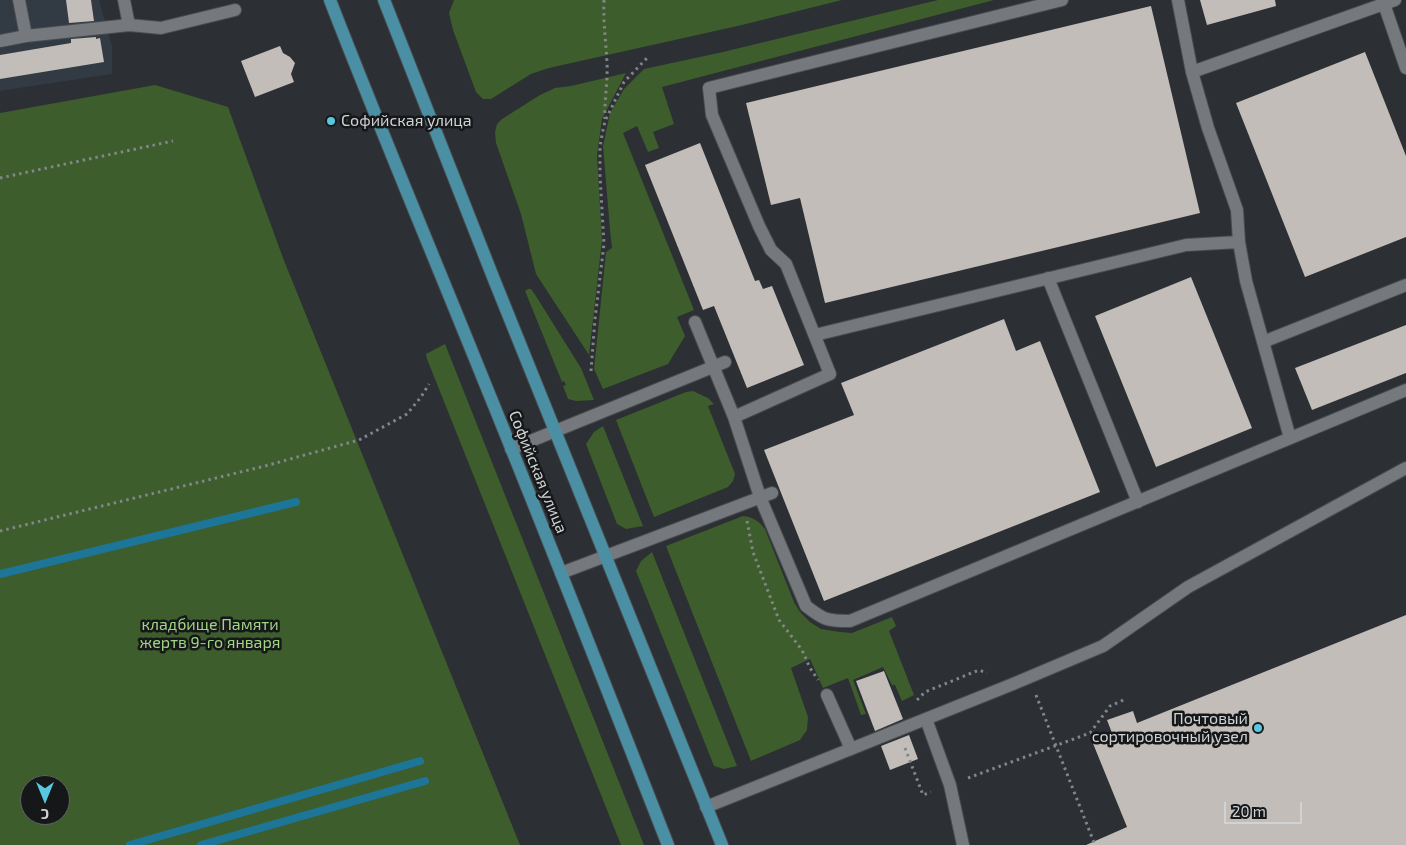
<!DOCTYPE html>
<html>
<head>
<meta charset="utf-8">
<style>
	body { margin:0 }
	#map { position:relative; width:1406px; height:845px; overflow:hidden; background:#2c2f33; font-family:"Exo 2",sans-serif }
	canvas { display:block }
	.north { position:absolute; left:20px; top:775px; width:50px; height:50px; box-sizing:border-box; background:#161719; border:1px solid #606264; border-radius:50%; rotate:180deg; font-size:14px; font-weight:700; line-height:20px; text-align:center; color:#d0d3d5 }
	.north::after { content:''; display:block; margin:auto; width:18px; height:22px; background:#56c9e0; clip-path:polygon(50% 0,100% 100%,50% 72%,0 100%) }
	.scale { position:absolute; left:1224px; top:802px; width:78px; height:22px; box-sizing:border-box; border:2px solid #d0d3d5; border-top:0; padding-left:6px; font-size:15px; line-height:18px; white-space:nowrap; color:#d0d3d5; -webkit-text-stroke:4px #161719; paint-order:stroke }
</style>
</head>
<body>
<div id="map">
<canvas width="1406" height="845"></canvas>
<div class="north">С</div>
<div class="scale">20 m</div>
</div>
<script>
const c = document.querySelector('canvas').getContext('2d');
c.lineJoin = 'round';
function paint(path, color) { c.fillStyle = color; c.fill(path, 'evenodd'); }
function trace(path, color, width, dash) { c.strokeStyle = color; c.lineWidth = width; c.lineCap = dash ? 'butt' : 'round'; c.setLineDash(dash || []); c.stroke(path); }
function drawText(font, color, halo, rows, align = 'center') {
  c.font = font + ' "Exo 2",sans-serif'; c.lineWidth = 5; c.setLineDash([]); c.textBaseline = 'middle'; c.strokeStyle = halo; c.fillStyle = color; for (const [text, x, y, turn = 0] of rows) {
    c.save(); c.translate(x, y); c.rotate((+turn || 0) * Math.PI / 180); c.textAlign = isNaN(turn) ? turn : align; if (halo) c.strokeText(text, 0, 0); c.fillText(text, 0, 0); c.restore();
  }
}
paint(new Path2D(`
	M 0,0 L 99,0 L 112,46 L 112,74 L 0,91 Z`), '#323a43');
paint(new Path2D(`
	M 454,0 L 842,0 L 742,25 L 549,68 L 531,74 L 491,99 L 483,99 L 476,92 L 453,30 L 449,13 Z
	M 938,0 L 994,0 L 662,87 L 674,124 L 653,132 L 659,148 L 648,152 L 637,126 L 623,133 L 694,310 L 677,317 L 685,336 L 668,364 L 603,389 L 594,369 L 606,252 L 612,248 L 610,230 L 603,146 L 610,113 L 624,89 L 644,69 L 723,52 Z
	M 626,73 L 602,119 L 597,156 L 602,240 L 589,355 L 536,274 L 521,214 L 496,143 L 495,132 L 497,124 L 502,119 L 540,95 L 555,88 L 571,86 Z
	M 155,85 L 228,107 L 283,258 L 520,845 L 0,845 L 0,113 ZM 30,785 L 60,785 L 60,815 L 30,815 Z
	M 528,289 L 531,289 L 534,293 L 581,368 L 594,400 L 576,401 L 568,399 L 563,386 L 566,385 L 564,381 L 562,382 L 525,291 Z
	M 445,344 L 644,845 L 621,845 L 427,359 L 426,354 Z
	M 693,391 L 708,398 L 714,404 L 708,406 L 735,474 L 733,481 L 728,487 L 654,517 L 616,420 L 686,392 Z
	M 603,426 L 643,526 L 626,529 L 617,524 L 586,444 L 594,432 Z
	M 743,516 C 753,517 759,521 765,529 L 794,602 L 800,612 L 810,622 L 821,629 L 840,632 L 852,633 L 892,617 L 896,626 L 889,631 L 914,695 L 902,701 L 895,685 L 892,685 L 883,667 L 853,680 L 866,714 L 861,715 L 848,678 L 823,688 L 810,659 L 791,668 L 808,717 L 807,730 L 800,740 L 751,761 L 666,546 Z
	M 652,552 L 737,766 L 724,769 L 714,766 L 636,571 L 641,561 Z`), '#3d5d2c');
trace(new Path2D(`
	M 0,574 L 296,502
	M 130,845 L 420,761
	M 201,845 L 425,781`), '#1d7597', 8);
paint(new Path2D(`
	M 66,0 L 91,0 L 94,21 L 69,23 Z
	M 1200,0 L 1275,0 L 1276,6 L 1207,25 Z
	M 1151,6 L 1200,213 L 825,303 L 800,198 L 771,205 L 746,103 Z
	M 96,37 L 96,39 L 100,38 L 104,62 L 0,79 L 0,55 L 71,43 L 71,39 Z
	M 280,46 L 283,53 L 290,57 L 295,63 L 291,74 L 294,82 L 255,97 L 241,61 Z
	M 1365,52 L 1406,156 L 1406,237 L 1305,277 L 1236,103 Z
	M 700,143 L 755,281 L 759,280 L 763,289 L 772,286 L 804,365 L 747,388 L 714,306 L 703,310 L 645,165 Z
	M 1191,277 L 1252,428 L 1156,467 L 1095,316 Z
	M 1004,319 L 1016,351 L 1040,341 L 1100,492 L 824,601 L 764,450 L 854,415 L 841,383 Z
	M 1406,325 L 1406,373 L 1312,410 L 1295,368 Z
	M 1406,615 L 1406,845 L 1086,845 L 1127,827 L 1092,741 L 1112,733 L 1107,720 L 1133,711 L 1137,723 Z
	M 884,671 L 903,719 L 875,731 L 856,681 Z
	M 909,735 L 918,759 L 890,770 L 881,746 Z`), '#c2bdb8');
const minor = new Path2D(`
	M 19,0 L 26,36
	M 124,0 L 129,25
	M 1178,0 L 1192,72 L 1208,128 L 1237,210 L 1239,242 L 1246,281 L 1290,438
	M 1384,4 L 1406,68
	M 0,41 L 26,36 L 129,25 L 161,28 L 235,10
	M 1192,72 L 1395,0
	M 1048,278 L 1138,502
	M 695,322 L 734,417 L 760,497 L 806,606 C 824,620 827,621 850,621 L 1406,390
	M 815,335 L 1186,245 L 1239,242
	M 1263,342 L 1406,285
	M 734,417 L 830,374 L 786,264 L 771,250 L 759,226 L 712,115 L 709,88 L 1062,0
	M 511,449 L 725,362
	M 561,573 L 772,493
	M 827,695 L 851,749
	M 926,719 L 950,785 L 963,845
	M 706,807 L 1013,684 L 1103,646 L 1188,587 L 1406,468`);
const major = new Path2D(`
	M 330,0 C 380,129 434,257 486,386 C 548,538 608,692 668,845
	M 384,0 L 493,277 L 722,845`);
trace(minor, '#494c4f', 14);
trace(major, '#494c4f', 14);
trace(new Path2D(`
	M 604,0 C 603,23 606,41 607,63 C 608,82 604,101 605,119
	M 0,178 L 173,141
	M 591,371 L 595,319 L 604,244 L 600,176 L 600,147 L 602,135 L 605,121 L 624,82 L 648,57
	M 747,521 L 753,552 L 779,620 L 802,650 L 810,668 L 818,680
	M 0,531 L 265,466 L 359,440 L 407,414 L 421,397 L 429,384
	M 1036,695 L 1095,845
	M 917,700 L 925,692 L 979,670 L 987,673
	M 905,748 L 923,795 L 931,792
	M 968,778 L 1090,733 L 1110,706 L 1126,699`), '#838689', 3, [2.5, 4]);
trace(minor, '#75797e', 12);
trace(major, '#4a8fa4', 12);
for (const [x, y, r, color] of [
	[331,121,5,"#56c9e0"],
	[1258,728,5,"#56c9e0"]
]) { const dot = new Path2D(); dot.arc(x, y, r, 0, 2 * Math.PI); c.fillStyle = color; c.fill(dot); trace(dot, '#161719', 2); }
drawText('16px', '#d0d3d5', '#161719', [
	["Софийская улица",341,121],
	["Почтовый",1248,719,"right"],
	["сортировочный узел",1248,737,"right"]
], 'left');
drawText('16px', '#d0d3d5', '#161719', [
	["Софийская улица",538,472,68]
]);
drawText('16px', '#a0d683', '#161719', [
	["кладбище Памяти",210,625],
	["жертв 9-го января",210,643]
]);
</script>
</body>
</html>
